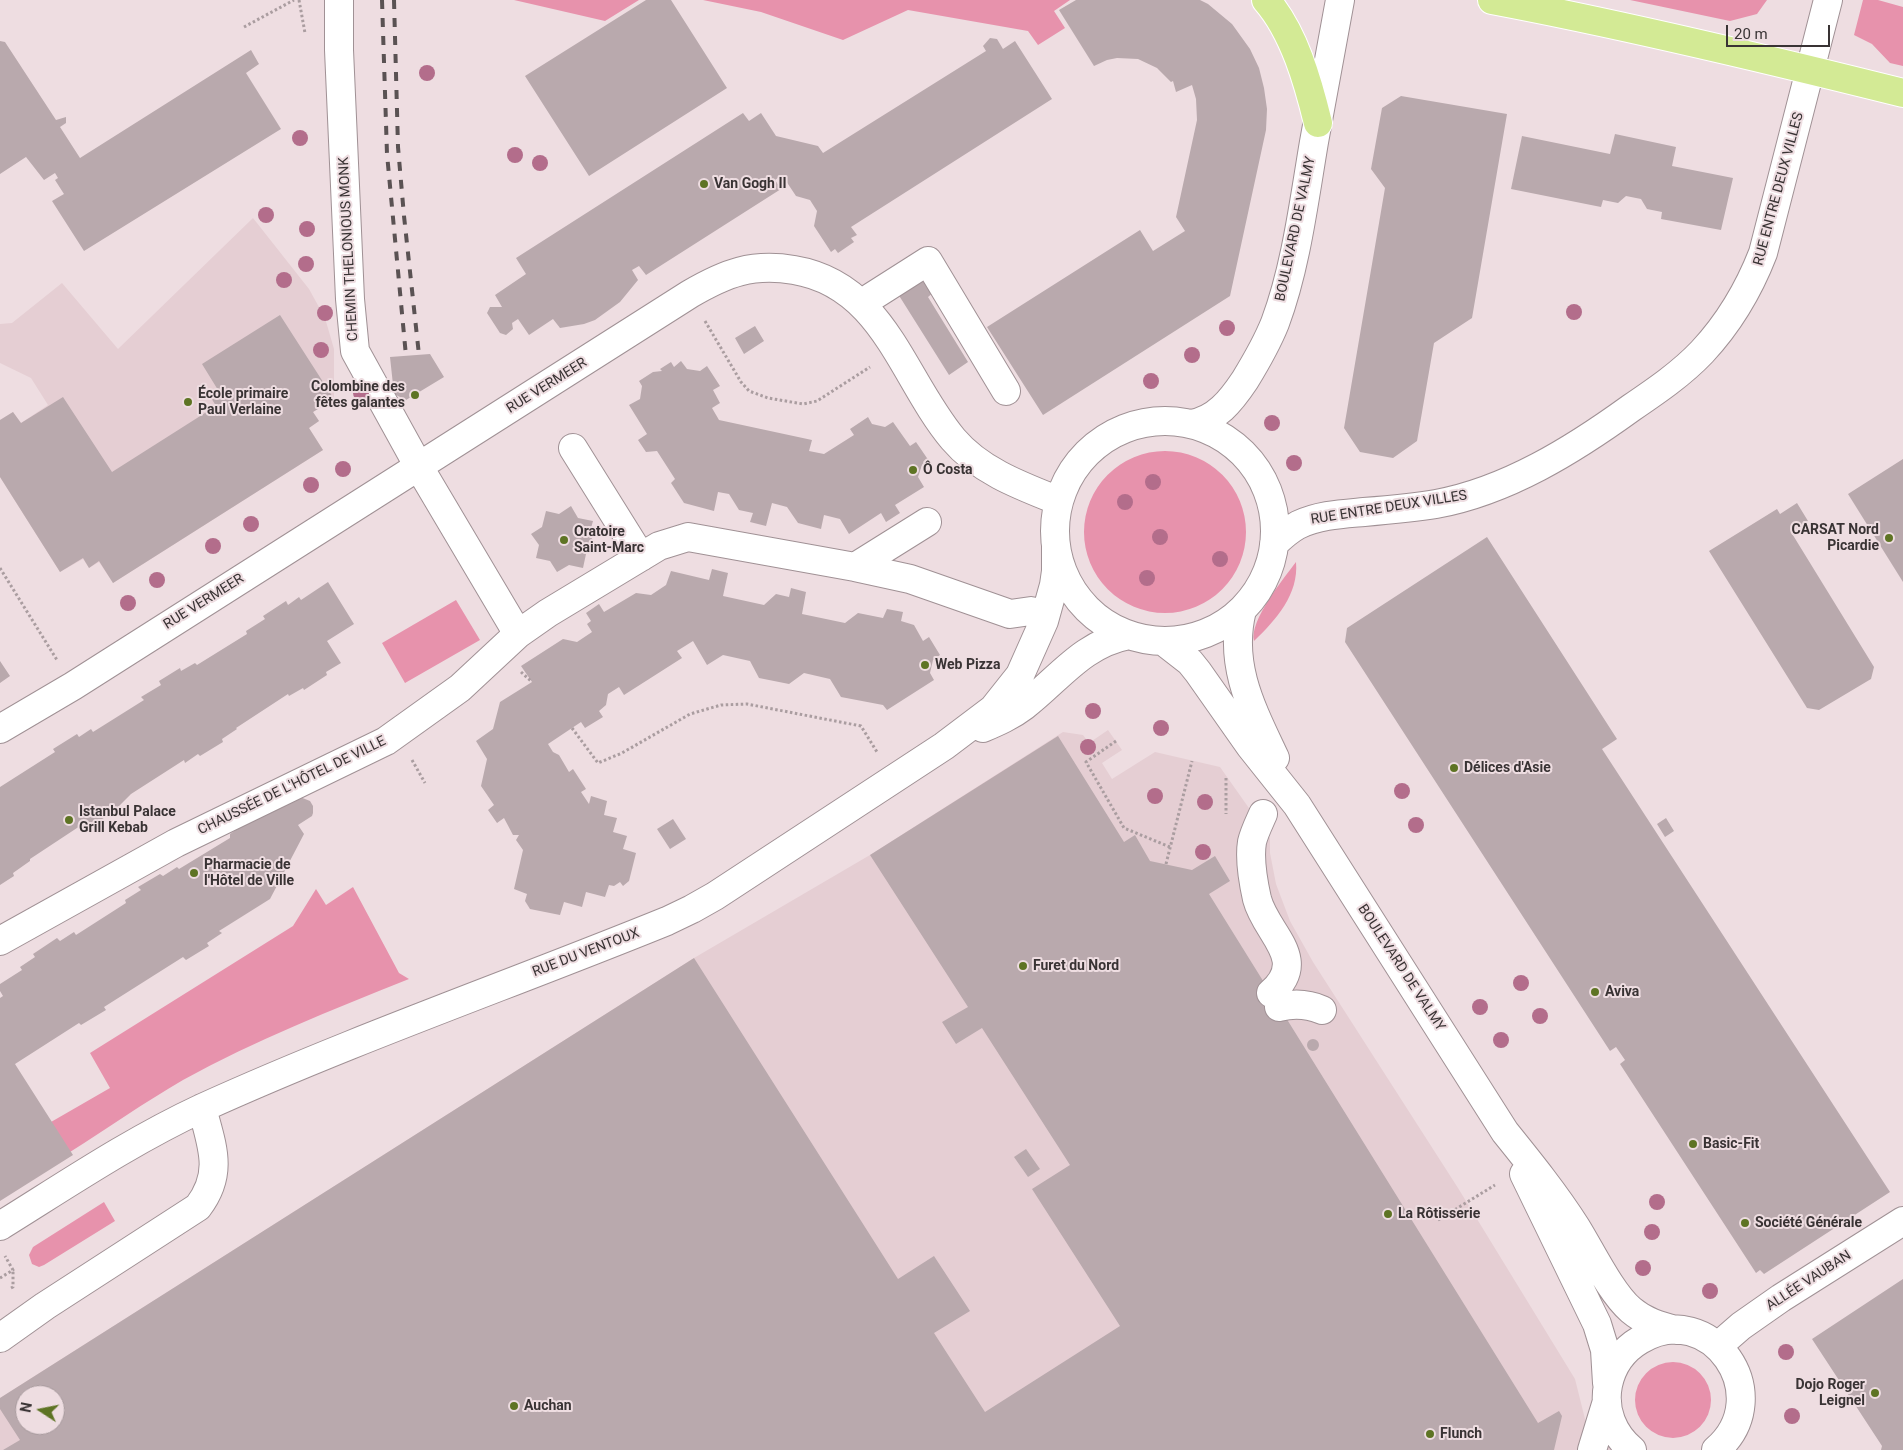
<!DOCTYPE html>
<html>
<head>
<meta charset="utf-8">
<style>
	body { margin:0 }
	#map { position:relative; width:1903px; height:1450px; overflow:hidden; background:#eedde1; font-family:Roboto,sans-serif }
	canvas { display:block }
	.north { position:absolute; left:15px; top:1385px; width:50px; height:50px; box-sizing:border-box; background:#eedde1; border:1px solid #a6999c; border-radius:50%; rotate:281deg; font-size:14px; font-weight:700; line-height:20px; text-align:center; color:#393334 }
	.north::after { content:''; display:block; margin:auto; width:18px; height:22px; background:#5e7424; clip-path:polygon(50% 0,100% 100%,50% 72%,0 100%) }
	.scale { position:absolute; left:1726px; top:25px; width:104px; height:22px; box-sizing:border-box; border:2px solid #393334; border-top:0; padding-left:6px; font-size:15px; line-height:18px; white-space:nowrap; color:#393334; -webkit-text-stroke:4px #eedde1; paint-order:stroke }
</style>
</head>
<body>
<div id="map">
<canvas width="1903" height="1450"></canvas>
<div class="north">N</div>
<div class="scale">20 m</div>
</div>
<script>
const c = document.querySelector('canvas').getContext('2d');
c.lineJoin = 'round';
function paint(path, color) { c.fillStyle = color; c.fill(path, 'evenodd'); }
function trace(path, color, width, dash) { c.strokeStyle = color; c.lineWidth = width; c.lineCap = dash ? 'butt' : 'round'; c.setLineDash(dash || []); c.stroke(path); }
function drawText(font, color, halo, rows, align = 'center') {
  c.font = font + ' Roboto,sans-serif'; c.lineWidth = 4; c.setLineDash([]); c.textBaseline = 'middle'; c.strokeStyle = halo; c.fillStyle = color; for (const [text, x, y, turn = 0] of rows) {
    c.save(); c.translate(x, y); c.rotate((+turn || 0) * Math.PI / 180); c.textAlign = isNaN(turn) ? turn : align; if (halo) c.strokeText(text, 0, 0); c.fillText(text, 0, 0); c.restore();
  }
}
paint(new Path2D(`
	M 253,218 L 309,289 L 325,318 L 334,349 L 334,399 L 313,412 L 319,421 L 309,428 L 323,450 L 113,583 L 99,562 L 89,568 L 83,559 L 60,572 L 0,477 L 0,420 L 13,412 L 21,423 L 48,405 L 31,378 L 0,363 L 0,324 L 12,323 L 62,283 L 118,349 Z
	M 1108,730 L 1122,750 L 1102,763 L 1112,779 L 1155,752 L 1220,767 L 1270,838 L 1270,853 L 1276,884 L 1290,921 L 1313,962 L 1458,1188 L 1575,1379 L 1586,1423 L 1618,1450 L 0,1450 L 0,1398 L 694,958 L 870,855 L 1063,732 L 1083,735 L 1089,743 ZM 25,1395 L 55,1395 L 55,1425 L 25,1425 Z`), '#e5ced3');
paint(new Path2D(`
	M 514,0 L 639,0 L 605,21 Z
	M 703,0 L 1070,0 L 1054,11 L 1065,28 L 1038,45 L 1028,31 L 908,10 L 843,40 L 761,12 Z
	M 1630,0 L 1767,0 L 1757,14 L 1730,21 Z
	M 1863,0 L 1878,0 L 1903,7 L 1903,66 L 1890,63 L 1872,44 L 1854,35 Z
	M1084 532a81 81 0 1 1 162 0a81 81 0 1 1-162 0Z
	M 1296,562 C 1299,594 1276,620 1254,641 C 1249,621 1284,578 1296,562 Z
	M 456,600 L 480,640 L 405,683 L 382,643 Z
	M 353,887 L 399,973 L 409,979 C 332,1010 255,1040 183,1080 C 145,1102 108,1128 70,1152 L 51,1122 L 110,1088 L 90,1053 L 293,926 L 316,889 L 326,905 Z
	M 104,1202 L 115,1221 L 44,1265 L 39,1267 L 32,1264 L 29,1255 L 33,1247 Z
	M1635 1400a38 38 0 1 1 76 0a38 38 0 1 1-76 0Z`), '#e792ac');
paint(new Path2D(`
	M 646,0 L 671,0 L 727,88 L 589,176 L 525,76 Z
	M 1076,0 L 1200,0 L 1208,4 L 1232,24 L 1250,49 L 1259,68 L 1264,88 L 1267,109 L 1266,130 L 1230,296 L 1043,415 L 987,327 L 1140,230 L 1153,251 L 1185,231 L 1176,217 L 1197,120 L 1196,99 L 1192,85 L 1176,92 L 1173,81 L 1171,82 L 1157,68 L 1138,59 L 1117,58 L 1107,60 L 1094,66 L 1059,10 Z
	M 990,38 L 997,39 L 1003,49 L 1015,41 L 1052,99 L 851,227 L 857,235 L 851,238 L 854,242 L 838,253 L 835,249 L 831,252 L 814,226 L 817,211 L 810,200 L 796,196 L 782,175 L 775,180 L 781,189 L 646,275 L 639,266 L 632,270 L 638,280 L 620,302 L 595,320 L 584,324 L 560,328 L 553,319 L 529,335 L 518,319 L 512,323 L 513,329 L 506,335 L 500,333 L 487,313 L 490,307 L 502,307 L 495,295 L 526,274 L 516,258 L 743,113 L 749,121 L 761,113 L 776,136 L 818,146 L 823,153 L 986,51 L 983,46 Z
	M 0,41 L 5,42 L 56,120 L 66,117 L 66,123 L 60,127 L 80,158 L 251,50 L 259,64 L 246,73 L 281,129 L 84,251 L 52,201 L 64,194 L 55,180 L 58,178 L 55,173 L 44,180 L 26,157 L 0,174 Z
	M 1401,96 L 1507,114 L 1472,318 L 1434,343 L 1417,441 L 1393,458 L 1360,452 L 1344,428 L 1385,188 L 1371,169 L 1382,108 Z
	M 1615,134 L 1676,147 L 1672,166 L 1733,178 L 1721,230 L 1661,219 L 1662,212 L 1647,209 L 1641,199 L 1626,196 L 1618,203 L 1603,200 L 1601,207 L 1511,189 L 1522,136 L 1610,154 Z
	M 924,277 L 934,292 L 928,297 L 968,362 L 949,375 L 898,294 Z
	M 280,315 L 334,399 L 313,412 L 319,421 L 309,428 L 323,450 L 113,583 L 99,561 L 89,568 L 83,558 L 60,572 L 0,477 L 0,420 L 13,412 L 21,423 L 63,397 L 112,472 L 216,406 L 210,396 L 218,390 L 202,364 Z
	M 755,326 L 764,341 L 744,354 L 735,338 Z
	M 430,354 L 444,377 L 406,400 L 394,394 L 390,357 Z
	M 681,361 L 687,369 L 700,371 L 707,366 L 720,386 L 713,390 L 720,403 L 712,408 L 719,420 L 812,440 L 809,451 L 824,454 L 854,435 L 850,429 L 868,417 L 872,424 L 885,427 L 893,422 L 910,446 L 916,442 L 929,461 L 922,465 L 918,477 L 924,487 L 895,505 L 900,513 L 886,522 L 881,513 L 849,534 L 840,519 L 824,515 L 821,529 L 798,523 L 787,507 L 772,503 L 766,526 L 750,522 L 753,513 L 739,510 L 729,494 L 718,492 L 714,511 L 684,503 L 671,483 L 675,479 L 657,451 L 646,452 L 638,440 L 647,434 L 629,405 L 640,399 L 642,386 L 639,381 L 653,372 L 662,371 L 660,369 L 671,362 L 674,367 Z
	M 1903,459 L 1903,582 L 1848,494 Z
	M 1797,503 L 1808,521 L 1791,532 L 1874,667 L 1871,679 L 1819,710 L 1807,708 L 1709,551 L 1777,509 L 1780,514 Z
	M 571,506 L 578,518 L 593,521 L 589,535 L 598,546 L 586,554 L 583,568 L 569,565 L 557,572 L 550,561 L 536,558 L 539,545 L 531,534 L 542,527 L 546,511 L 559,514 Z
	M 1487,537 L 1617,739 L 1602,749 L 1890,1192 L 1764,1274 L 1760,1270 L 1756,1273 L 1620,1064 L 1625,1060 L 1616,1047 L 1610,1051 L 1345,642 L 1347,628 Z
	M 712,569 L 728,573 L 723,596 L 764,605 L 776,594 L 789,597 L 791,588 L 806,592 L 802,614 L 845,623 L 858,613 L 883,618 L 887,609 L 903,612 L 901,621 L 914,625 L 923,641 L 929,637 L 940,655 L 933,660 L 930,673 L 934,680 L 887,710 L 883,705 L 841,697 L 830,679 L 804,673 L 789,684 L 759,678 L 750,661 L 723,655 L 707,665 L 693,641 L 677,651 L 682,658 L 624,695 L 619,687 L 608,694 L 606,705 L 599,711 L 603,717 L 585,728 L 581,722 L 548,744 L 553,752 L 559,755 L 569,772 L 573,769 L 586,789 L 581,792 L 589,804 L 591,796 L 607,801 L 604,815 L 617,818 L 613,832 L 627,836 L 623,849 L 636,853 L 629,881 L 623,886 L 620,882 L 614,886 L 609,885 L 605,897 L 586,892 L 582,907 L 564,902 L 560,915 L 530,909 L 525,901 L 527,894 L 514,889 L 523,850 L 516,840 L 519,835 L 513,835 L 504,818 L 497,823 L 488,810 L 494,805 L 481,786 L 487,759 L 476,741 L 493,729 L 500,702 L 532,682 L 521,666 L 563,639 L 577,642 L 592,632 L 587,624 L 591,621 L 586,613 L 599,604 L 604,612 L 636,593 L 651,595 L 666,585 L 671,571 L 709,580 Z
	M 328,582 L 354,624 L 327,641 L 341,663 L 326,672 L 327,675 L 304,690 L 303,688 L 289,696 L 288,694 L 236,728 L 237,729 L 222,739 L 223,742 L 200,756 L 198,754 L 185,763 L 184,760 L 131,794 L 119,806 L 119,808 L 96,823 L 94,821 L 82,829 L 80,826 L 30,859 L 30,861 L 13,873 L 14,876 L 0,885 L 0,787 L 55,752 L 53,749 L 77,734 L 79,737 L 91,729 L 93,732 L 144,700 L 141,697 L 161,685 L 159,681 L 180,668 L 181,671 L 195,663 L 197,665 L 247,634 L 246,631 L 265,619 L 263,616 L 286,601 L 288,605 L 299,597 L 301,600 Z
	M 0,661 L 10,676 L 0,683 Z
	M 1058,736 L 1124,842 L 1135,835 L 1150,861 L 1192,870 L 1215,856 L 1230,881 L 1209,894 L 1538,1423 L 1559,1411 L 1562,1416 L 1554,1450 L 3,1450 L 20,1440 L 0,1409 L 0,1398 L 694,958 L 898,1279 L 934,1256 L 970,1311 L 934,1333 L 985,1412 L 1120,1326 L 1032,1189 L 1070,1165 L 982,1028 L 956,1044 L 942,1022 L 968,1007 L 870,855 ZM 25,1395 L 55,1395 L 55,1425 L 25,1425 Z
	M 300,797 L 310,801 L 313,806 L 313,813 L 312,816 L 298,825 L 304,834 L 270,899 L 219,931 L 222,933 L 207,943 L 209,946 L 186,960 L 183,957 L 104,1007 L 106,1010 L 81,1025 L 79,1023 L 15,1064 L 73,1155 L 0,1201 L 0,998 L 3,996 L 0,991 L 0,984 L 22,970 L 20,967 L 35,957 L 33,954 L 57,938 L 60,941 L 74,932 L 76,935 L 126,903 L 125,900 L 141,890 L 138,887 L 160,874 L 163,876 L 177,867 L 179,869 L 230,838 L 230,834 L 242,826 Z
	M 1666,818 L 1674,831 L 1665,837 L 1657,824 Z
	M 673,819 L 686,839 L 670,849 L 657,829 Z
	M1307 1045a6 6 0 1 1 12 0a6 6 0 1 1-12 0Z
	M 1026,1149 L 1040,1169 L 1028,1177 L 1014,1157 Z
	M 1903,1279 L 1903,1450 L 1881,1450 L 1882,1446 L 1812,1339 Z`), '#b9a9ad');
const minor = new Path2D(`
	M 339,0 L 339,50 L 350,299 L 355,351 L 419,467 L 518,634
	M 862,303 L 928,261 L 1006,391
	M1055 531a110 110 0 1 1 220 0a110 110 0 1 1-220 0Z
	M 1191,424 C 1216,420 1231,401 1245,380 C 1256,362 1267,343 1275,323 C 1296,267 1304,201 1314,142 C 1323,95 1331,47 1340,0
	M 573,448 L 641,557
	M 1274,544 C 1282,536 1289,530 1298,525 C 1319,515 1342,514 1364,512 C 1388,510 1412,508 1436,504 C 1507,491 1573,450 1631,408 C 1656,391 1681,374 1702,352 C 1729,323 1749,289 1763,253 L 1828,0
	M 855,567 L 927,522
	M 1242,610 C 1228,665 1252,709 1275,758
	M 1163,641 L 1190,662 L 1198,672 L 1250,746 L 1297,805 L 1505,1132 C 1530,1163 1555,1194 1576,1227 C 1591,1251 1611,1293 1631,1310 C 1645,1322 1660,1326 1676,1330
	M 983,728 C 997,722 1011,716 1024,706 C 1059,679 1082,644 1129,635
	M 0,729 L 73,686 L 690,294 C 726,273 752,263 794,270 C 884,285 902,378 953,439 C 980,471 1021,486 1059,501
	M 1263,814 C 1259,823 1254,833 1252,842 C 1249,860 1253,881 1257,899 C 1266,934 1310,959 1271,993
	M 0,941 L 176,843 L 386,741 L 460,688 L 518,634 L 548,613 L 659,546 L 688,537 L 855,567 L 910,579 L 1010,614 L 1031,611
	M 1279,1007 C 1294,1003 1308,1004 1322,1010
	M 1524,1174 L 1597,1324 L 1605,1350 L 1607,1383
	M 0,1226 C 66,1185 131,1141 202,1108 C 354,1039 512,984 667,921 L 692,909 L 715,896 L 944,746 L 993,709 L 1020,675 L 1044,621 L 1054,585 L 1056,571 L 1056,545
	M 0,1338 L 45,1306 L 198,1207 C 224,1173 212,1146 202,1108
	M 1718,1346 L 1741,1326 L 1781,1298 L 1903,1221
	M 1592,1450 L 1607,1401
	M 1632,1450 C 1613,1434 1603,1410 1608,1385 C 1612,1366 1623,1350 1640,1340 C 1710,1297 1779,1396 1716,1450`);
const major = new Path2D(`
	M 1266,0 C 1294,32 1308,82 1318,123
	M 1492,0 C 1630,26 1767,59 1903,93`);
trace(minor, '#a09195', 30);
trace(major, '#fff', 30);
trace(new Path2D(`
	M 299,0 L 305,33
	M 244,27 L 294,0
	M 705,321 L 741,382 L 749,391 L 768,398 L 803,404 L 817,401 L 870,367
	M 0,568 L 57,660
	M 521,672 L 532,682
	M 572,728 L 598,763 L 622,753 L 690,714 L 721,705 L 747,704 L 861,726 L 877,752
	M 1116,741 L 1086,762 L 1124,828 L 1170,847
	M 412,760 L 425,783
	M 1226,778 L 1226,814
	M 1166,864 L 1192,761
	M 1438,1220 L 1495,1185
	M 0,1278 L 13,1270 L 5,1256
	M 11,1288 L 13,1287 L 13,1270`), '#aa9da0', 3, [2.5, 2.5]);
trace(minor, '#fff', 28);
trace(major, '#d3ea95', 28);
trace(new Path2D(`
	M 382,0 L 387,154 L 406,356
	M 394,0 L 398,147 L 404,216 L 419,355`), '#5a5253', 4, [9, 9]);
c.fillStyle = '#b36d8b';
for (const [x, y] of [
	[427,73],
	[300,138],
	[515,155],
	[540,163],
	[266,215],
	[307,229],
	[306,264],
	[284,280],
	[1574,312],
	[325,313],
	[1227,328],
	[321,350],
	[1192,355],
	[1151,381],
	[361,393],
	[1272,423],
	[1294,463],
	[343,469],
	[1153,482],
	[311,485],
	[1125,502],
	[251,524],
	[1160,537],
	[213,546],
	[1220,559],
	[1147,578],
	[157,580],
	[128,603],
	[1093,711],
	[1161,728],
	[1088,747],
	[1402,791],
	[1155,796],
	[1205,802],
	[1416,825],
	[1203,852],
	[1521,983],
	[1480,1007],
	[1540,1016],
	[1501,1040],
	[1657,1202],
	[1652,1232],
	[1643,1268],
	[1710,1291],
	[1786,1352],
	[1792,1416]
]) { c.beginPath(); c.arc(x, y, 8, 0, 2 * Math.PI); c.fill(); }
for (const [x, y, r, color] of [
	[704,184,5,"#5e7424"],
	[415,395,5,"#5e7424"],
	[188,402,5,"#5e7424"],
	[913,470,5,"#5e7424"],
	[1889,538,5,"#5e7424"],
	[564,540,5,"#5e7424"],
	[925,665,5,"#5e7424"],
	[1454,768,5,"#5e7424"],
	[69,820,5,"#5e7424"],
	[194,873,5,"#5e7424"],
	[1023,966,5,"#5e7424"],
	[1595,992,5,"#5e7424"],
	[1693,1144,5,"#5e7424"],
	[1388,1214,5,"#5e7424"],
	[1745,1223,5,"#5e7424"],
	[1875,1393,5,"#5e7424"],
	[514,1406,5,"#5e7424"],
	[1430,1434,5,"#5e7424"]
]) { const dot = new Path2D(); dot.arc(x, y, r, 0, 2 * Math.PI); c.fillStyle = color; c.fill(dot); trace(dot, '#eedde1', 2); }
drawText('bold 14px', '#393334', '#eedde1', [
	["Van Gogh II",714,184],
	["Colombine des",405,387,"right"],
	["fêtes galantes",405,403,"right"],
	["École primaire",198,394],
	["Paul Verlaine",198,410],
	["Ô Costa",923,470],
	["CARSAT Nord",1879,530,"right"],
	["Picardie",1879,546,"right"],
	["Oratoire",574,532],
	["Saint-Marc",574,548],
	["Web Pizza",935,665],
	["Délices d'Asie",1464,768],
	["Istanbul Palace",79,812],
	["Grill Kebab",79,828],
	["Pharmacie de",204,865],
	["l'Hôtel de Ville",204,881],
	["Furet du Nord",1033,966],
	["Aviva",1605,992],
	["Basic-Fit",1703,1144],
	["La Rôtisserie",1398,1214],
	["Société Générale",1755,1223],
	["Dojo Roger",1865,1385,"right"],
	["Leignel",1865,1401,"right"],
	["Auchan",524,1406],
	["Flunch",1440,1434]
], 'left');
drawText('14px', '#393334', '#eedde1', [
	["RUE ENTRE DEUX VILLES",1779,189,-75],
	["BOULEVARD DE VALMY",1296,229,-78],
	["CHEMIN THELONIOUS MONK",349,249,-93],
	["RUE VERMEER",547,386,-32],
	["RUE ENTRE DEUX VILLES",1389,508,-9],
	["RUE VERMEER",204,602,-32],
	["CHAUSSÉE DE L'HÔTEL DE VILLE",292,786,-26],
	["RUE DU VENTOUX",586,953,-21],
	["BOULEVARD DE VALMY",1401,968,57],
	["ALLÉE VAUBAN",1809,1281,-33]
]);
</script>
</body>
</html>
